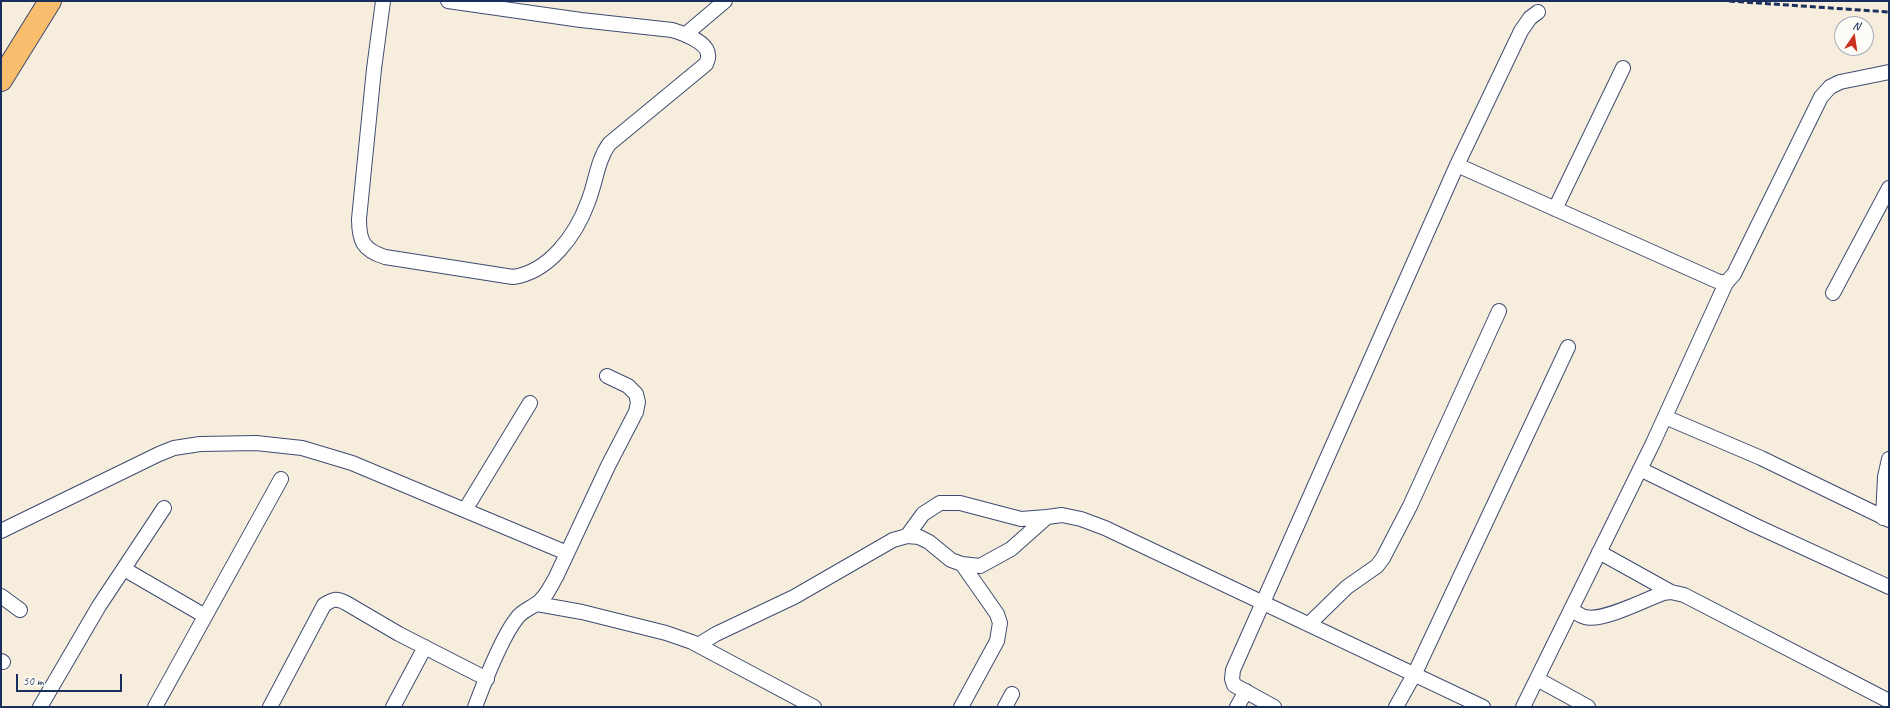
<!DOCTYPE html>
<html>
<head>
<meta charset="utf-8">
<style>
	body { margin:0 }
	#map { position:relative; width:1890px; height:708px; overflow:hidden; background:#f7eddc; font-family:Caveat,sans-serif }
	canvas { display:block }
	.frame { position:absolute; inset:0; border:2px solid #1b2f5e; pointer-events:none }
	.north { position:absolute; left:1834px; top:16px; width:40px; height:40px; box-sizing:border-box; background:#fdfcf7; border:1px solid #a3aaba; border-radius:50%; rotate:13deg; font-size:11px; font-weight:700; line-height:16px; text-align:center; color:#1b2f5e }
	.north::after { content:''; display:block; margin:auto; width:14px; height:18px; background:#c8321e; clip-path:polygon(50% 0,100% 100%,50% 72%,0 100%) }
	.scale { position:absolute; left:16px; top:674px; width:106px; height:18px; box-sizing:border-box; border:2px solid #1b2f5e; border-top:0; padding-left:5px; font-size:12px; line-height:14px; white-space:nowrap; color:#1b2f5e; -webkit-text-stroke:3px #fdfcf7; paint-order:stroke }
</style>
</head>
<body>
<div id="map">
<canvas width="1890" height="708"></canvas>
<div class="frame"></div>
<div class="north">N</div>
<div class="scale">50 m</div>
</div>
<script>
const c = document.querySelector('canvas').getContext('2d');
c.lineJoin = 'round';
function trace(path, color, width, dash) { c.strokeStyle = color; c.lineWidth = width; c.lineCap = dash ? 'butt' : 'round'; c.setLineDash(dash || []); c.stroke(path); }
const minor = new Path2D(`
	M 383,1 L 374,69 L 359,219 C 359,241 363,250 385,257 L 513,277 C 549,272 576,235 588,202 C 596,182 597,161 609,144 L 706,64 C 707,61 709,58 708,55 C 708,42 682,33 672,30 L 581,20 L 448,1
	M 686,34 L 725,1
	M 1457,165 L 1717,281 L 1726,283 L 1734,274 L 1821,97 L 1830,87 L 1840,82 L 1889,72
	M 1555,209 L 1623,68
	M 1833,293 L 1889,188
	M 1665,417 L 1761,458 L 1889,520
	M 1640,469 L 1754,525 L 1889,587
	M 465,510 L 530,403
	M 1883,518 L 1885,477 L 1889,459
	M 1,531 L 159,454 L 174,448 L 200,444 L 256,443 L 302,448 L 352,463 L 567,553
	M 907,536 L 923,514 L 940,503 L 960,503 L 1021,519 L 1047,517
	M 1599,552 L 1671,592
	M 124,569 L 205,616
	M 1,596 L 20,610
	M 537,604 L 582,612 L 666,633 L 692,642 L 814,707
	M 1571,609 C 1575,612 1580,616 1585,617 C 1602,622 1645,600 1663,593 L 1671,592 L 1684,595 L 1889,701
	M 1309,624 L 1347,587 L 1377,566 L 1383,558 L 1410,506 L 1499,311
	M 698,645 L 716,634 L 794,597 L 893,540 L 907,536 L 919,537 L 929,542 L 951,560 L 962,564 L 980,566 L 1011,549 L 1047,517 L 1062,515 L 1081,519 L 1105,528 L 1483,707
	M 1,661 L 3,662
	M 1537,679 L 1588,707
	M 40,707 L 99,606 L 164,508
	M 155,707 L 281,479
	M 270,707 L 324,605 C 333,599 336,598 346,603 L 399,634 L 487,679
	M 393,707 L 425,647
	M 475,707 C 484,683 501,638 517,618 C 522,611 529,609 536,604 C 546,598 550,587 556,577 L 608,466 L 636,412 L 638,402 L 636,394 L 628,386 L 607,376
	M 961,707 L 997,641 L 1000,623 L 997,614 L 962,564
	M 1005,707 L 1012,694
	M 1237,707 L 1246,691
	M 1274,707 L 1234,685 L 1232,679 L 1233,670 L 1457,165 L 1521,31 L 1530,18 L 1538,12
	M 1396,707 L 1415,673 L 1568,347
	M 1523,707 L 1653,443 L 1726,283`);
const primary = new Path2D(`
	M 1,80 L 50,1`);
trace(minor, '#3c4c71', 16);
trace(primary, '#3c4c71', 24);
trace(minor, '#fff', 14);
trace(primary, '#f9be6d', 22);
trace(new Path2D(`
	M 1729,1 L 1889,12`), '#1b2f5e', 3, [6, 3]);
</script>
</body>
</html>
